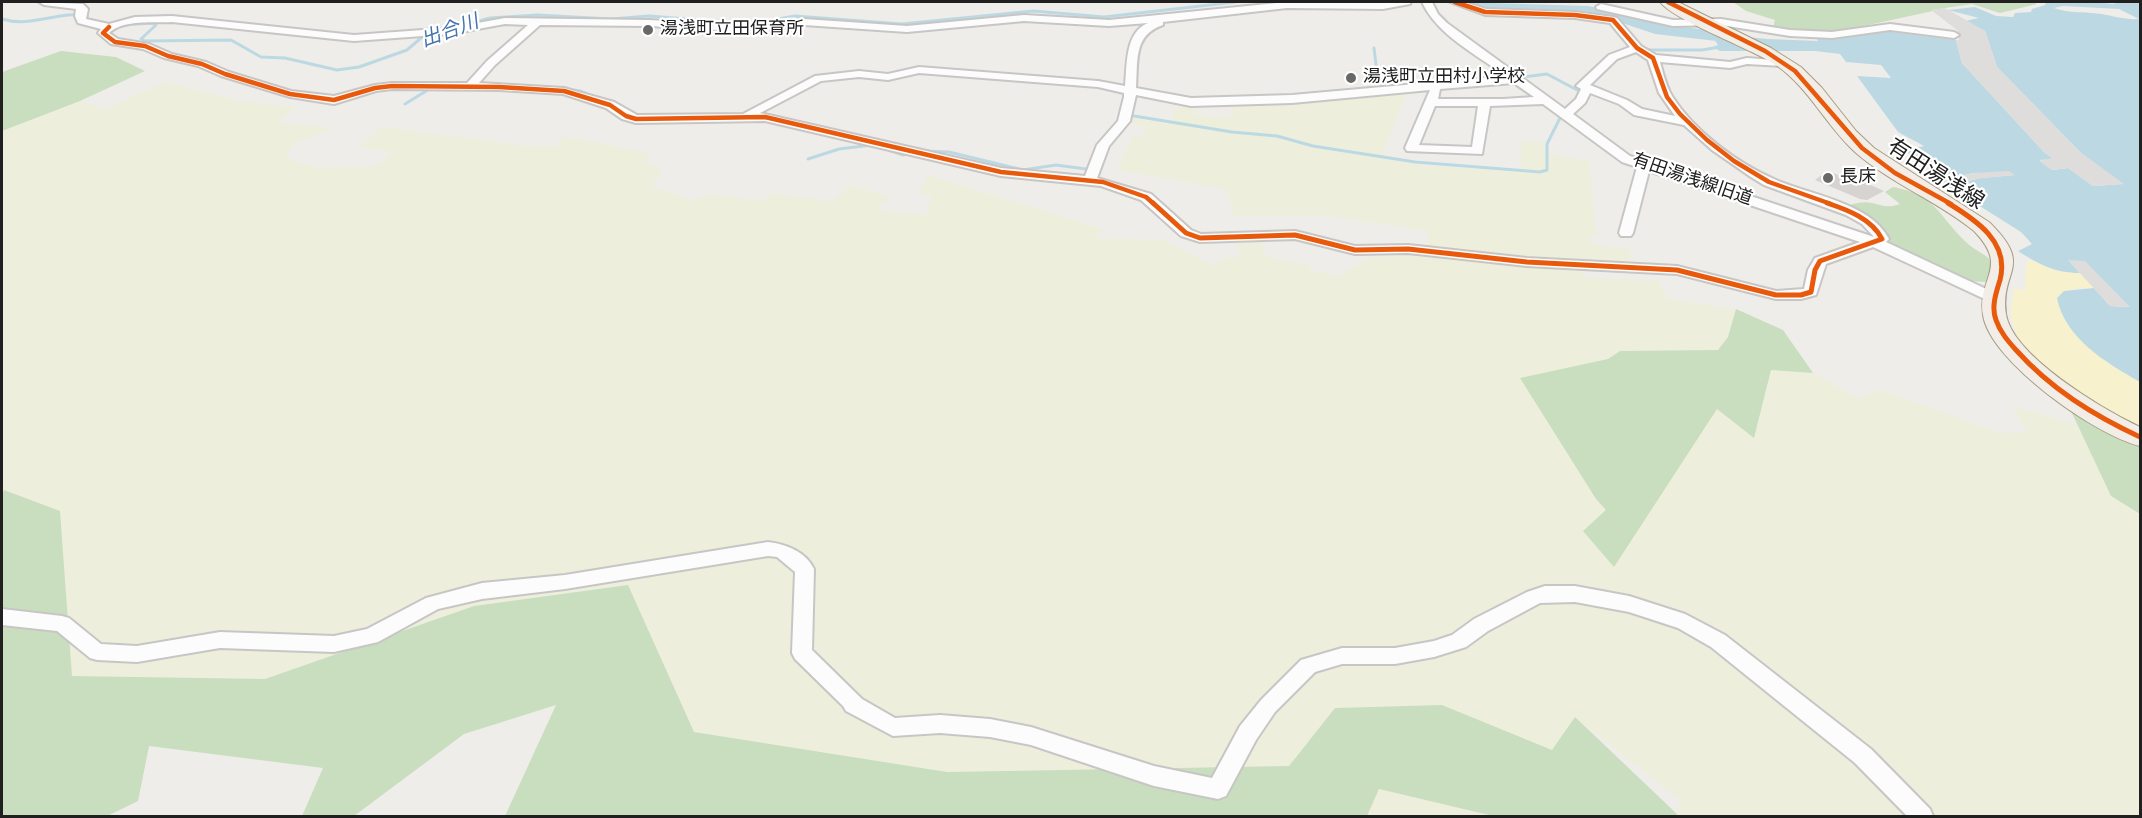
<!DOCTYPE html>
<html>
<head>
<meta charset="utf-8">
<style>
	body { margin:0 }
	#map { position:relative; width:2142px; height:818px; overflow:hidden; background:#efede9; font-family:"Titillium Web",sans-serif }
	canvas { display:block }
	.frame { position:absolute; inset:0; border:3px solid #202020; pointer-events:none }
</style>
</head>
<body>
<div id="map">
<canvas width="2142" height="818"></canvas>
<div class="frame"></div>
</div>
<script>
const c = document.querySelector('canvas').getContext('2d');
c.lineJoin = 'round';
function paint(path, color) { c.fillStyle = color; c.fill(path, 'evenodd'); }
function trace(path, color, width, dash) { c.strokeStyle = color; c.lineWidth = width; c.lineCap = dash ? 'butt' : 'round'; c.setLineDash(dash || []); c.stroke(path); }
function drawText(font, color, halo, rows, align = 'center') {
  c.font = font + ' "Titillium Web","Noto Sans JP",sans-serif'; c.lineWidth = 4.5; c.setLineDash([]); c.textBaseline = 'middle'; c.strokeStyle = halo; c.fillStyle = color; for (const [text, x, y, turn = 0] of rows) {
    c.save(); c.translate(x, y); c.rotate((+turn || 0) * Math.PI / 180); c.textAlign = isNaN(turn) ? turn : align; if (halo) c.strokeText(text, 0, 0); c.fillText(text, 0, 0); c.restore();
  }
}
paint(new Path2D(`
	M 165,82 L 239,101 L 296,107 L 278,122 L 332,128 L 293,145 L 285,157 L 318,168 L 376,166 L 393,153 L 359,147 L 382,127 L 536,147 L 558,146 L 563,136 L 650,153 L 644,163 L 663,170 L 652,187 L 692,200 L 712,194 L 765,201 L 769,193 L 832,201 L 850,185 L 890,197 L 875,210 L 925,215 L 932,196 L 918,193 L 929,175 L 1102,229 L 1096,238 L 1164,240 L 1212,265 L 1221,259 L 1240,257 L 1236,241 L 1261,240 L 1266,256 L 1311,266 L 1309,270 L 1338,276 L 1371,257 L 1425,256 L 1428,231 L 1326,216 L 1233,216 L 1228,190 L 1117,170 L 1133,136 L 1142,138 L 1146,127 L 1130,124 L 1131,118 L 1170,124 L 1177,104 L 1198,106 L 1195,115 L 1230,117 L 1232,104 L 1406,94 L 1381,158 L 1420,165 L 1521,172 L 1521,140 L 1544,143 L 1544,153 L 1589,161 L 1597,236 L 1590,236 L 1593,244 L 1629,249 L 1633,263 L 1574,259 L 1584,277 L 1658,281 L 1668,299 L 1736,309 L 1728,337 L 1718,350 L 1621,351 L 1608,359 L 1596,499 L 1607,510 L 1635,523 L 1717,408 L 1754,437 L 1771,370 L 1813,373 L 1858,398 L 1879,389 L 2000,433 L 2027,432 L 2012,406 L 2078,425 L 2111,496 L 2140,515 L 2140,816 L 1676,816 L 1680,800 L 1576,718 L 1552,750 L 1442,705 L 1335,708 L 1290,766 L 947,772 L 694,732 L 628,585 L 474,606 L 265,679 L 72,676 L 60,512 L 4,490 L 2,495 L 2,131 L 80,101 L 105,109 Z
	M 1379,789 L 1493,816 L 1367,816 Z`), '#edefdc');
paint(new Path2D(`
	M 1733,2 L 2033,2 L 2037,4 L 2000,13 L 1972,4 L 1932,10 L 1933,11 L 1831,33 L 1773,27 L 1775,20 L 1746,11 Z
	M 61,51 L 116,57 L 145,71 L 80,101 L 2,131 L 2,72 Z
	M 1893,187 C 1937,195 1938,216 1967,243 C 1975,251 1987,254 1993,263 L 1987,282 L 1968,281 L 1886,245 L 1890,240 L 1881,227 L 1855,213 L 1861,210 L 1850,205 C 1876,196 1879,212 1900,204 L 1885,192 Z
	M 1736,309 L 1783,330 L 1813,373 L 1771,370 L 1754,438 L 1717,409 L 1614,567 L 1583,531 L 1606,510 L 1596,499 L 1520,378 L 1608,359 L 1620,351 L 1718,350 L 1728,337 Z
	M 2071,411 L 2140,443 L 2140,514 L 2111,496 Z
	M 4,490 L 60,511 L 72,676 L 265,679 L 474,606 L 628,585 L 694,732 L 947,772 L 1289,766 L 1335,708 L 1442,705 L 1552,750 L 1575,717 L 1677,814 L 1676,816 L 1493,816 L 1379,789 L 1367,816 L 505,816 L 556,705 L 464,734 L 354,816 L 302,816 L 323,768 L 149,746 L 138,801 L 107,816 L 2,816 L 2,495 Z`), '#c8debe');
paint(new Path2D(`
	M 2032,260 L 2057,271 L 2080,273 L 2094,288 L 2077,288 L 2059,309 C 2076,343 2108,363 2140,382 L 2140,427 C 2102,409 2026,368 2013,325 C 2009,313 2011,300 2015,288 L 2025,291 L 2027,261 Z`), '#f8f1ce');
paint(new Path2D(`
	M 2046,2 L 2093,2 L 2113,4 L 2120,2 L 2140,2 L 2140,382 C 2107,363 2065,339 2057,298 L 2064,291 L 2094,288 L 2110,306 L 2129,307 L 2069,261 L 2080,273 C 2055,273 2038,264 2018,251 L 2032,244 L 2021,232 L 1948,186 L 1981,178 L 2014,175 L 1973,173 L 1951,178 L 1904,151 L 1924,146 L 1898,132 L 1857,76 L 1891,78 L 1881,65 L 1846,62 L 1840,54 L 1815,51 L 1720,51 L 1713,47 L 1718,45 L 1710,33 L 1767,39 L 1818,41 L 1815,36 L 1842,37 L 1884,31 L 1956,40 L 1962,63 L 2044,152 L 2054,159 L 2040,160 L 2052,170 L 2068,168 L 2093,186 L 2123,184 L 2081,153 L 1997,67 L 1985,31 L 1965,21 L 1979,18 L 1948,10 L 1975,7 L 1996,16 L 2013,17 L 2015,13 L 2031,12 L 2032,9 L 2045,5 ZM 2063,6 L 2119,9 L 2139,19 C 2125,20 2114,16 2101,14 C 2085,11 2070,14 2054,8 Z`), '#bcd9e3');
paint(new Path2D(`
	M 1945,8 L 1985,31 L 1997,67 L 2081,153 L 2124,184 L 2093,186 L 2068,168 L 2052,170 L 2039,161 L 2053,158 L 2044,152 L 1962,63 L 1956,40 L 1959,40 L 1957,30 L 1931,10 Z
	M 2009,171 L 2015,175 L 1981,178 L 1929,190 L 1923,185 L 1973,173 Z
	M 2068,260 L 2085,261 L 2130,307 L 2110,306 Z`), '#dedddb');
trace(new Path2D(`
	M 2,19 C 31,28 58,11 87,15 L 87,20 L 92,22
	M 121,25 L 153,23 L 156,25 L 141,39 L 145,41 L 231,40 L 261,57 L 285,58 L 337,70 L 359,67 L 407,50 L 421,38 L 435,34
	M 458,27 L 490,18 L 537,15 L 611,19 L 649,16 L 750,24 L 795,16 L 902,24 L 1033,11 L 1104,17 L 1236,2
	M 1374,48 L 1377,73
	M 1642,50 L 1702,50 L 1720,47
	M 1515,78 L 1547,74 L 1579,91
	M 565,89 L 580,91 L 594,97
	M 405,104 L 431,88
	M 1128,115 L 1232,132 L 1277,136 L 1313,146 L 1415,162 L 1540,172 L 1547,170 L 1547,144 L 1563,112
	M 886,149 L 903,155 L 912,153
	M 924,151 L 949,152 L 1023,170 L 1056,165 L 1086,169 L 1091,166
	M 808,159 L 839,149 L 872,145`), '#bcd9e3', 3);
paint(new Path2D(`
	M 1459,2 L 1588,6 L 1619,12 L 1657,24 L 1743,34 L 1751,39 L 1743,44 L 1655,34 L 1610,19 L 1588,16 L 1487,13 L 1461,5 Z`), '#bcd9e3');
paint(new Path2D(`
	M 1827,171 L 1847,178 L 1851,176 L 1884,191 L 1867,200 L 1860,199 L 1815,180 Z`), '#d6d3d0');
const street = new Path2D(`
	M 39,2 L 83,4 L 88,9 L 86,19 L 109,24 L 135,17 L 172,16 L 354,35 L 450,28 L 505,18 L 649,20 L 750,26 L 804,19 L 907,26 L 1024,15 L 1109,20 L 1287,2 L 1411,2 L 1410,4 L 1383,9 L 1287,8 L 1163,22 L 1163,25 C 1133,35 1138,61 1136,88 L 1191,98 L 1292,95 L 1506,76 C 1477,55 1437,35 1422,2 L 1432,2 L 1438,14 L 1447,23 L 1565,109 L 1576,99 L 1581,89 L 1576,86 L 1578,84 L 1609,55 L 1630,47 L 1610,23 L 1575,18 L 1485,15 L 1450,2 L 1464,2 L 1486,9 L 1575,12 L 1613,17 L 1617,18 L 1641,46 L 1656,55 L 1730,62 L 1747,58 L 1787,61 L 1789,63 L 1783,66 L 1747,64 L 1730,68 L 1660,62 C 1663,73 1666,86 1672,96 C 1694,131 1737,163 1774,179 C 1809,195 1870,202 1889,239 L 1886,242 L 1999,295 L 2001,298 L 1999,301 L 1989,301 L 1873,247 L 1826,264 L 1816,295 L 1801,299 L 1776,299 L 1677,274 L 1527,266 L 1408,253 L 1355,254 L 1295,239 L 1200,242 L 1181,236 L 1141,200 L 1101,186 L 1001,176 L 765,121 L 636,123 L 622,119 L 606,108 L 563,94 L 499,90 L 392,89 L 376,91 L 334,104 L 290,97 L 221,76 L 198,66 L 164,58 L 143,49 L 111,44 L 98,33 L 101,29 L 78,23 L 75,16 L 76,9 L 44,5 ZM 1024,21 L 1109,26 L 1148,23 C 1125,32 1127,65 1125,86 L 1098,81 L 919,67 L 888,74 L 859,71 L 815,76 L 743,114 L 637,115 L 614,102 L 564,88 L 479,83 L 495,65 L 540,25 L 649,26 L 750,32 L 804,25 L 907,32 ZM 172,22 L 354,41 L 450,34 L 505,24 L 528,25 L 487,61 L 467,83 L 392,83 L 375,85 L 334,96 L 291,91 L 229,72 L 206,62 L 172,54 L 149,44 L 118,39 L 109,33 C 123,19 154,23 172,22 ZM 1636,52 L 1648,60 L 1659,93 L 1675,116 L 1642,109 L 1627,100 L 1590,85 L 1617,59 ZM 919,73 L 1098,87 L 1124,93 L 1124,97 L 1118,121 L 1097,145 L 1085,176 L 1001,168 L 760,113 L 821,81 L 859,77 L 888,80 ZM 1514,83 L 1534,97 L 1503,99 L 1438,99 L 1440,89 ZM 1430,90 L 1405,148 L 1407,151 L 1482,154 L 1490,106 L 1543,104 L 1622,162 L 1637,167 L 1619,233 L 1621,236 L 1631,236 L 1633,233 L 1649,171 L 1860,242 L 1815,258 L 1808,270 L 1804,289 L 1776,291 L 1677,266 L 1527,258 L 1408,245 L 1355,246 L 1295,231 L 1201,234 L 1191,230 L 1151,194 L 1097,178 L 1109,146 L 1130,121 L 1136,95 L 1191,106 L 1292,103 ZM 1590,93 L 1619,104 L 1634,115 L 1684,125 L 1712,150 L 1751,177 L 1764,185 L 1846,215 L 1862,224 L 1874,237 L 1630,156 L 1573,114 L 1585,103 ZM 1435,106 L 1478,106 L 1472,147 L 1419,145 Z
	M 1601,4 L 1673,20 L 1721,19 L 1790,30 L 1832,32 L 1890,24 L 1954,32 L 1959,35 L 1954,38 L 1890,30 L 1832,38 L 1790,36 L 1721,25 L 1673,26 L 1597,9 L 1596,7 Z
	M 768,542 C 786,544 806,552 814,569 L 812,650 L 862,699 L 895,718 L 940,715 L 990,719 L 1031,727 L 1154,766 L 1212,778 L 1240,726 L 1261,700 L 1301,660 L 1342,648 L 1395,648 L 1434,641 L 1452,635 L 1474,619 L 1527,592 L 1545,586 L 1575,586 L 1629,596 L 1685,614 L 1725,635 L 1871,749 L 1930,809 L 1933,816 L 1907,816 L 1855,763 L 1711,647 L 1678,628 L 1629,612 L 1575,602 L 1540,603 L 1488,631 L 1466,647 L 1434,657 L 1395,664 L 1342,664 L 1315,672 L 1275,712 L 1256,740 L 1226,796 L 1218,799 L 1154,786 L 1031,745 L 990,737 L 940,733 L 893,736 L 846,711 L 843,706 L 795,659 L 792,653 L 795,572 L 777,557 L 768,556 L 565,589 L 482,599 L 438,609 L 378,642 L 334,652 L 220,648 L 137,662 L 97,660 L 90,658 L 57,631 L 2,625 L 2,609 L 62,616 L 69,618 L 101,644 L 137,646 L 220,632 L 334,636 L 367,629 L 426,598 L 482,583 L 565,575 Z`);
const primary = new Path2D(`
	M 1660,2 L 1678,2 L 1771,48 L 1801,67 L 1822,88 L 1856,131 L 1874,148 L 1989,222 C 2035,267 2000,269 2006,314 C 2012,356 2104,410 2140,427 L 2140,446 C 2097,436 1990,362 1983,315 C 1977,277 2010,268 1974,231 C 1937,201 1892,184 1856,153 C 1826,126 1810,89 1776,65 C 1750,48 1675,21 1660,2 Z`);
trace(street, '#c7c6c5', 4);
trace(primary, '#a69d85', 2);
paint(street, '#fdfcfc');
paint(primary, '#f2ede6');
trace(new Path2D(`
	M 1455,2 L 1485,12 L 1575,15 L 1613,20 L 1637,48 L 1653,58 L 1667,97 L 1680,114 L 1707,140 L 1734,161 L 1769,182 L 1831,204
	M 1668,2 L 1765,51 L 1795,71 L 1862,148 L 1895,173 L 1951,204
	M 109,27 L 103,33 L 115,42 L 145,46 L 168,56 L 202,64 L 225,74 L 290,94 L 334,100 L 375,88 L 392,86 L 499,87 L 564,91 L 610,105 L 626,116 L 636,119 L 765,117 L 1001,172 L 1103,182 L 1146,197 L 1154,204`), '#e8590c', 4.5);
trace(new Path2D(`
	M 1153,203 L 1186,233 L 1200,238 L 1295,235 L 1355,250 L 1408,249 L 1527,262 L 1677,270 L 1776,295 L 1801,295 L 1811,292 L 1815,270 L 1820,261 L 1882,239 C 1872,219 1848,210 1827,203
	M 1948,203 C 1976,220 2010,242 2000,280 C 1996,293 1991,307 1996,320 C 2000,332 2008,341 2016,350 C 2051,389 2093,415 2140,437`), '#e8590c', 5);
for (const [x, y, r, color] of [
	[648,30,6,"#686866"],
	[1351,78,6,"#686866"],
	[1828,178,6,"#686866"]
]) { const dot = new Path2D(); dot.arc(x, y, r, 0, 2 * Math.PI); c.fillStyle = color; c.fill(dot); trace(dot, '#fff', 2); }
drawText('18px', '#202020', '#fff', [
	["湯浅町立田保育所",660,30],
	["湯浅町立田村小学校",1363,78],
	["長床",1840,178]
], 'left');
drawText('18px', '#202020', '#fff', [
	["有田湯浅線旧道",1692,180,19]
]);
drawText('italic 20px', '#4574ac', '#fff', [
	["出合川",450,32,-20]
]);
drawText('22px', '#202020', '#fff', [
	["有田湯浅線",1935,175,33]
]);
</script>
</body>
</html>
